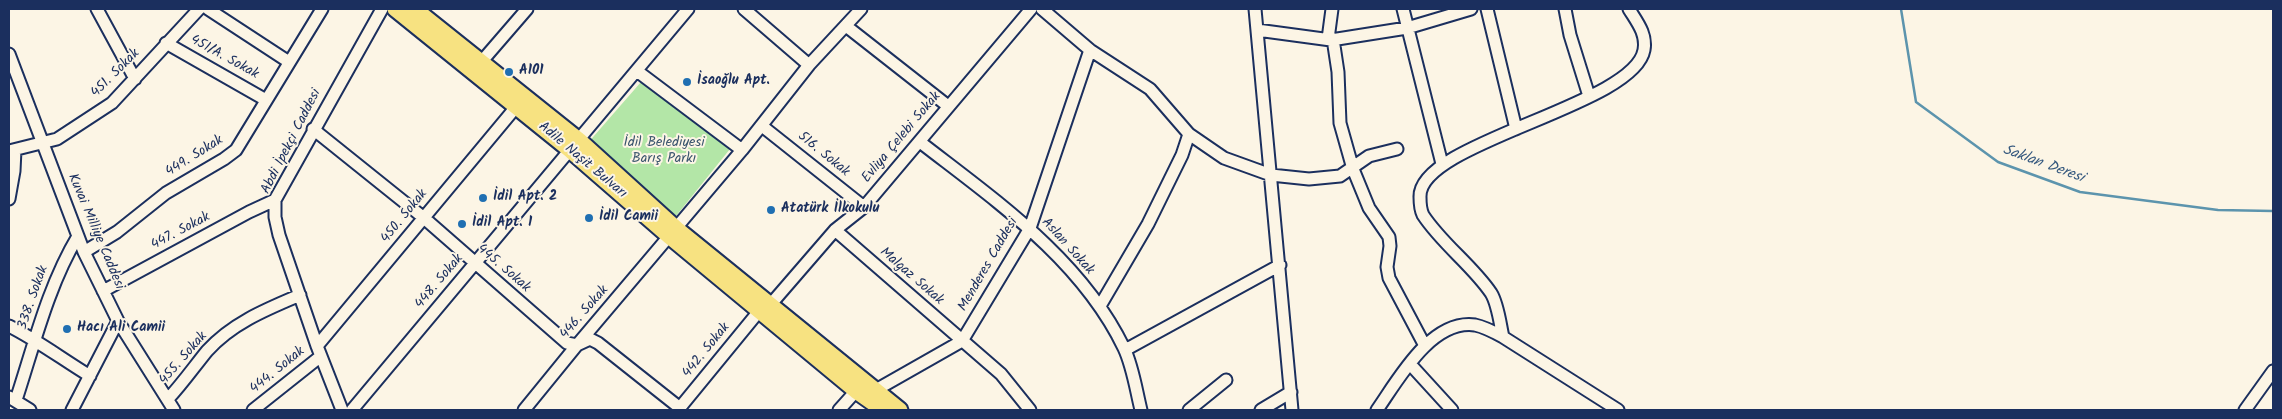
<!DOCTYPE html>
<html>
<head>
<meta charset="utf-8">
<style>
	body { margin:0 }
	#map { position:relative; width:2282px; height:419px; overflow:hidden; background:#fcf5e5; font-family:Kalam,sans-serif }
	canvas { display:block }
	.frame { position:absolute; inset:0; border:10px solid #1b2f5e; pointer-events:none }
</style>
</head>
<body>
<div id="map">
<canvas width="2282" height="419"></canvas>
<div class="frame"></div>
</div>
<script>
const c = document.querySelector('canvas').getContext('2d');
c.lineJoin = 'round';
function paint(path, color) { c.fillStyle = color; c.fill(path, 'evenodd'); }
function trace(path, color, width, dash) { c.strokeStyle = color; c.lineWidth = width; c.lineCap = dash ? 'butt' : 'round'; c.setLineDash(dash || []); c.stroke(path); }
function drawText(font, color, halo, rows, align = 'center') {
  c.font = font + ' Kalam,sans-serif'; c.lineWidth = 4; c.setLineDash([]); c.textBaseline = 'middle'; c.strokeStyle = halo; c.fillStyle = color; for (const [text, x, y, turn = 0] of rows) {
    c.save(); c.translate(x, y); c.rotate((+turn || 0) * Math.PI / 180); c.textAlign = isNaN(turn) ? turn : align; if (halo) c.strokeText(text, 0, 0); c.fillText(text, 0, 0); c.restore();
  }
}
paint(new Path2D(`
	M 641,82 L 730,149 L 676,216 L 587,144 Z`), '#b3e6a7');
trace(new Path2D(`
	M 1901,9 L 1916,102 L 1998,162 L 2080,192 L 2218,210 L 2273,211`), '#5c94ad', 2.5);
const minor = new Path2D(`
	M 97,9 L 135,79
	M 208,9 L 289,62
	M 744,9 L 809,65
	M 1042,9 L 1090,50 L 1150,89 L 1189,134 L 1224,158 L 1271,175 L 1309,179 L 1340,176 L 1369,156 L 1397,149
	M 1255,9 L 1292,410
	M 1403,9 L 1442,164
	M 1487,9 L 1516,129
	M 1565,9 L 1570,35 L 1589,96
	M 846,26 L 948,106
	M 1257,30 L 1331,40 L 1407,28 L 1471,9
	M 1328,39 L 1332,9
	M 1333,39 L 1338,72 L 1340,123 L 1353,169 L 1369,208 L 1389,237 L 1390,246 L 1387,267 L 1389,278 L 1425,346
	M 166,43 L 266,100
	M 9,54 L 84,252 L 118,321 L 174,410
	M 476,68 L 527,9
	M 637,71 L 742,150
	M 762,126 L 864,207
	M 313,129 L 424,218 L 567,343 L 577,345 L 590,339 L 598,343 L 680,408
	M 920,142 C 996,201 1081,259 1124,348 C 1133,367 1136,390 1141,410
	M 9,151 L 57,139 L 112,103 L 199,9
	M 9,199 L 14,171 L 15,150
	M 835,230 L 1001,374 L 1030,410
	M 84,252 L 117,232 L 166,193 L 224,159 L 236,150 L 322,9
	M 103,291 L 249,212 L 275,200
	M 771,304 L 835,230 L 864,207 L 1031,9
	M 1100,306 L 1148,224 L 1182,155 L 1189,134
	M 9,326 C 37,340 62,359 90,376
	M 1503,337 C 1500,324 1498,304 1491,293 C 1472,265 1442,244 1423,215 C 1421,211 1420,202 1420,197 C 1418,142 1634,106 1644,50 C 1647,34 1637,22 1629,9
	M 317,346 L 516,107
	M 1125,350 L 1280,265
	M 1410,364 L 1452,410
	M 874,391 L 962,341 L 1030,228 L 1090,50
	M 9,397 L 30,410
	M 168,399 C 182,384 194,367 207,351 C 232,323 267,309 300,295
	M 16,400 C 34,345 48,286 78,236
	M 72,410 L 118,321
	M 253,410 L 321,356
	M 342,410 L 317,346 L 279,235 L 275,217 L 275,200 L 382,9
	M 352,410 L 688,9
	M 524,410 L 577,345 L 742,150 L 809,65 L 861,9
	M 678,410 L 760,310
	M 839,410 L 856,391
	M 1189,410 L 1226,380
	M 1261,410 L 1291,392
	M 1377,410 C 1398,380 1431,319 1475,325 C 1485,327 1494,332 1503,337 L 1618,410
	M 2245,410 L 2273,371`);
const major = new Path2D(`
	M 395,9 L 571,151 L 670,237 L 856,391 L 883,410
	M 415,9 L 579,140 L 677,229 L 900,410`);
trace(minor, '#1b2f5e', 15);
trace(major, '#1b2f5e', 19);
trace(minor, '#fcf5e5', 11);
trace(major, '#f7e281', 15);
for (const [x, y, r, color] of [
	[509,72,5,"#1f6fb2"],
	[687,82,5,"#1f6fb2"],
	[483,198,5,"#1f6fb2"],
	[771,210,5,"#1f6fb2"],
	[589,218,5,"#1f6fb2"],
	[462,224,5,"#1f6fb2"],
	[67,329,5,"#1f6fb2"]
]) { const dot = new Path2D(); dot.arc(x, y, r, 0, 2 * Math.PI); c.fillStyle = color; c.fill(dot); trace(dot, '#fcf5e5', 2); }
drawText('14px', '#1b2f5e', '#fcf5e5', [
	["451/A. Sokak",224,58,29],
	["451. Sokak",116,74,-45],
	["Evliya Çelebi Sokak",902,138,-50],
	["Abdi İpekçi Caddesi",292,142,-63],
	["516. Sokak",823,155,39],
	["449. Sokak",195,157,-32],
	["Adile Naşit Bulvarı",582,161,40],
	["450. Sokak",405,217,-51],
	["Kuvai Milliye Caddesi",95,232,67],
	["447. Sokak",181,232,-28],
	["Aslan Sokak",1067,247,48],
	["Menderes Caddesi",989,265,-60],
	["445. Sokak",503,269,41],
	["Malgaz Sokak",911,277,41],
	["448. Sokak",440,282,-50],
	["338. Sokak",34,298,-71],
	["446. Sokak",585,313,-49],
	["442. Sokak",707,351,-51],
	["455. Sokak",184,359,-49],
	["444. Sokak",278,371,-39]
]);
drawText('bold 14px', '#1b2f5e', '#fcf5e5', [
	["A101",519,72],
	["İsaoğlu Apt.",697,82],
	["İdil Apt. 2",493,198],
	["Atatürk İlkokulu",781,210],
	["İdil Camii",599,218],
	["İdil Apt. 1",472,224],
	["Hacı Ali Camii",77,329]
], 'left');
drawText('14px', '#39546d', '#fcf5e5', [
	["İdil Belediyesi",664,144],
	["Barış Parkı",664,160]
]);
drawText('italic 15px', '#36597f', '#fcf5e5', [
	["Saklan Deresi",2043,165,20]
]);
</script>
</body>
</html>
